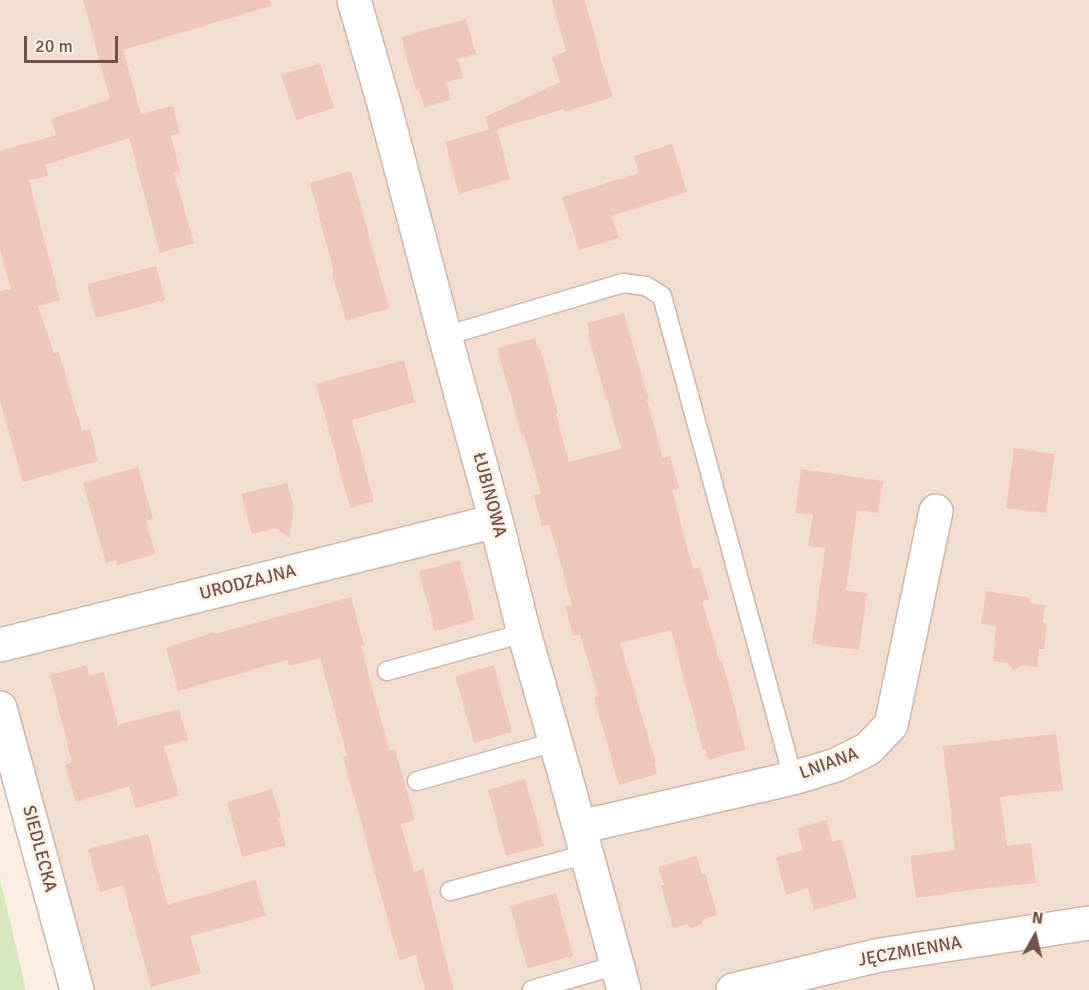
<!DOCTYPE html>
<html>
<head>
<meta charset="utf-8">
<style>
	body { margin:0 }
	#map { position:relative; width:1089px; height:990px; overflow:hidden; background:#fbede2; font-family:Signika,sans-serif }
	canvas { display:block }
	.north { position:absolute; left:1005px; top:906px; width:60px; height:60px; -webkit-text-stroke:4px #fef2e7; paint-order:stroke; rotate:8deg; font-size:16px; font-weight:700; line-height:24px; text-align:center; color:#715149 }
	.north::after { content:''; display:block; margin:auto; width:21px; height:27px; background:#715149; clip-path:polygon(50% 0,100% 100%,50% 72%,0 100%) }
	.scale { position:absolute; left:24px; top:36px; width:94px; height:27px; box-sizing:border-box; border:3px solid #715149; border-top:0; padding-left:8px; font-size:18px; line-height:21px; white-space:nowrap; color:#715149; -webkit-text-stroke:4px #fef2e7; paint-order:stroke }
</style>
</head>
<body>
<div id="map">
<canvas width="1089" height="990"></canvas>
<div class="north">N</div>
<div class="scale">20 m</div>
</div>
<script>
const c = document.querySelector('canvas').getContext('2d');
c.lineJoin = 'round';
function paint(path, color) { c.fillStyle = color; c.fill(path, 'evenodd'); }
function trace(path, color, width, dash) { c.strokeStyle = color; c.lineWidth = width; c.lineCap = dash ? 'butt' : 'round'; c.setLineDash(dash || []); c.stroke(path); }
function drawText(font, color, halo, rows, align = 'center') {
  c.font = font + ' Signika,sans-serif'; c.lineWidth = 6; c.setLineDash([]); c.textBaseline = 'middle'; c.strokeStyle = halo; c.fillStyle = color; for (const [text, x, y, turn = 0] of rows) {
    c.save(); c.translate(x, y); c.rotate((+turn || 0) * Math.PI / 180); c.textAlign = isNaN(turn) ? turn : align; if (halo) c.strokeText(text, 0, 0); c.fillText(text, 0, 0); c.restore();
  }
}
paint(new Path2D(`
	M 0,0 L 1089,0 L 1089,990 L 77,990 L 0,702 Z`), '#f2ded0');
paint(new Path2D(`
	M 0,878 L 26,990 L 0,990 Z`), '#d7e8c1');
paint(new Path2D(`
	M 83,0 L 270,0 L 271,6 L 123,50 L 141,114 L 173,106 L 180,133 L 171,136 L 180,171 L 174,173 L 194,243 L 160,253 L 129,138 L 45,165 L 48,176 L 29,180 L 60,300 L 38,306 L 54,353 L 59,352 L 82,431 L 90,429 L 98,461 L 23,482 L 0,400 L 0,291 L 11,289 L 0,248 L 0,151 L 56,135 L 51,119 L 110,99 Z
	M 552,0 L 585,0 L 602,63 L 613,97 L 565,112 L 564,109 L 497,129 L 510,179 L 459,194 L 445,142 L 489,129 L 485,117 L 560,82 L 552,57 L 566,51 Z
	M 466,19 L 476,54 L 458,59 L 463,78 L 446,82 L 451,100 L 424,107 L 419,90 L 416,91 L 401,37 Z
	M 320,63 L 334,108 L 296,120 L 281,75 Z
	M 672,144 L 687,192 L 612,216 L 619,238 L 579,250 L 562,197 L 639,173 L 634,156 Z
	M 351,171 L 389,308 L 346,321 L 332,273 L 334,272 L 310,183 Z
	M 156,266 L 165,300 L 96,318 L 87,284 Z
	M 624,313 L 649,400 L 647,400 L 663,458 L 670,456 L 679,488 L 672,490 L 693,569 L 700,567 L 709,599 L 702,601 L 720,662 L 722,661 L 746,749 L 708,760 L 705,749 L 703,750 L 671,630 L 620,643 L 656,763 L 654,763 L 657,774 L 619,785 L 594,697 L 598,696 L 580,634 L 573,636 L 565,606 L 572,605 L 555,543 L 549,525 L 542,526 L 538,511 L 534,495 L 541,493 L 524,435 L 522,436 L 497,348 L 535,338 L 538,349 L 540,348 L 558,413 L 556,414 L 569,462 L 621,449 L 608,400 L 606,400 L 588,334 L 590,334 L 587,323 Z
	M 404,360 L 415,402 L 352,420 L 374,501 L 350,508 L 316,384 Z
	M 1014,448 L 1055,454 L 1046,513 L 1006,508 Z
	M 138,467 L 153,519 L 146,521 L 156,554 L 117,565 L 116,560 L 106,563 L 83,483 Z
	M 801,469 L 883,481 L 878,513 L 857,510 L 846,590 L 867,593 L 859,650 L 812,644 L 825,548 L 808,546 L 813,515 L 795,513 Z
	M 287,483 L 294,508 L 289,538 L 276,528 L 252,534 L 241,494 Z
	M 459,560 L 475,620 L 435,631 L 419,572 Z
	M 986,591 L 1031,598 L 1030,603 L 1045,605 L 1043,623 L 1047,624 L 1044,649 L 1039,649 L 1037,667 L 1022,665 L 1013,671 L 1008,663 L 993,661 L 996,626 L 981,624 Z
	M 351,597 L 364,645 L 361,646 L 389,750 L 395,749 L 415,820 L 401,824 L 414,872 L 423,869 L 454,990 L 425,990 L 416,955 L 399,960 L 343,757 L 347,756 L 320,658 L 289,666 L 287,660 L 178,691 L 166,648 L 215,632 L 215,634 Z
	M 87,665 L 89,676 L 104,672 L 118,725 L 179,709 L 188,740 L 164,746 L 179,796 L 135,808 L 129,786 L 76,802 L 65,765 L 72,762 L 50,675 Z
	M 494,665 L 512,732 L 474,743 L 455,676 Z
	M 1056,734 L 1063,790 L 1000,797 L 1007,846 L 1031,843 L 1036,883 L 993,887 L 916,898 L 910,856 L 955,850 L 943,746 Z
	M 525,779 L 544,846 L 506,856 L 488,790 Z
	M 272,789 L 281,817 L 278,818 L 286,845 L 242,857 L 227,802 Z
	M 827,820 L 832,842 L 841,839 L 857,898 L 814,910 L 808,888 L 786,895 L 776,857 L 803,850 L 797,828 Z
	M 148,834 L 168,905 L 256,880 L 266,916 L 190,936 L 201,973 L 151,987 L 123,885 L 100,892 L 88,849 Z
	M 697,856 L 702,874 L 705,873 L 717,915 L 704,919 L 701,925 L 691,928 L 686,924 L 673,928 L 661,885 L 664,885 L 658,867 Z
	M 556,893 L 573,956 L 527,968 L 510,906 Z`), '#efc7ba');
const service = new Path2D(`
	M 445,336 L 623,283 L 646,286 L 662,296 L 793,778
	M 387,671 L 524,633
	M 417,781 L 555,742
	M 450,891 L 587,854
	M 532,990 L 617,965`);
const minor = new Path2D(`
	M 354,0 L 384,104 L 445,336 L 496,521 L 524,633 L 565,775 L 624,990
	M 0,645 L 496,521
	M 0,708 L 77,990
	M 580,827 L 793,778 L 836,765 L 868,749 L 891,725 L 936,511
	M 733,990 L 880,955 L 1089,923`);
trace(service, '#ceb5ac', 21);
trace(minor, '#ceb5ac', 36);
trace(service, '#fff', 18);
trace(minor, '#fff', 33);
drawText('18px', '#715149', '#fef2e7', [
	["ŁUBINOWA",489,495,75],
	["URODZAJNA",248,583,-14],
	["LNIANA",829,764,-20],
	["SIEDLECKA",39,849,75],
	["JĘCZMIENNA",910,952,-10]
]);
</script>
</body>
</html>
